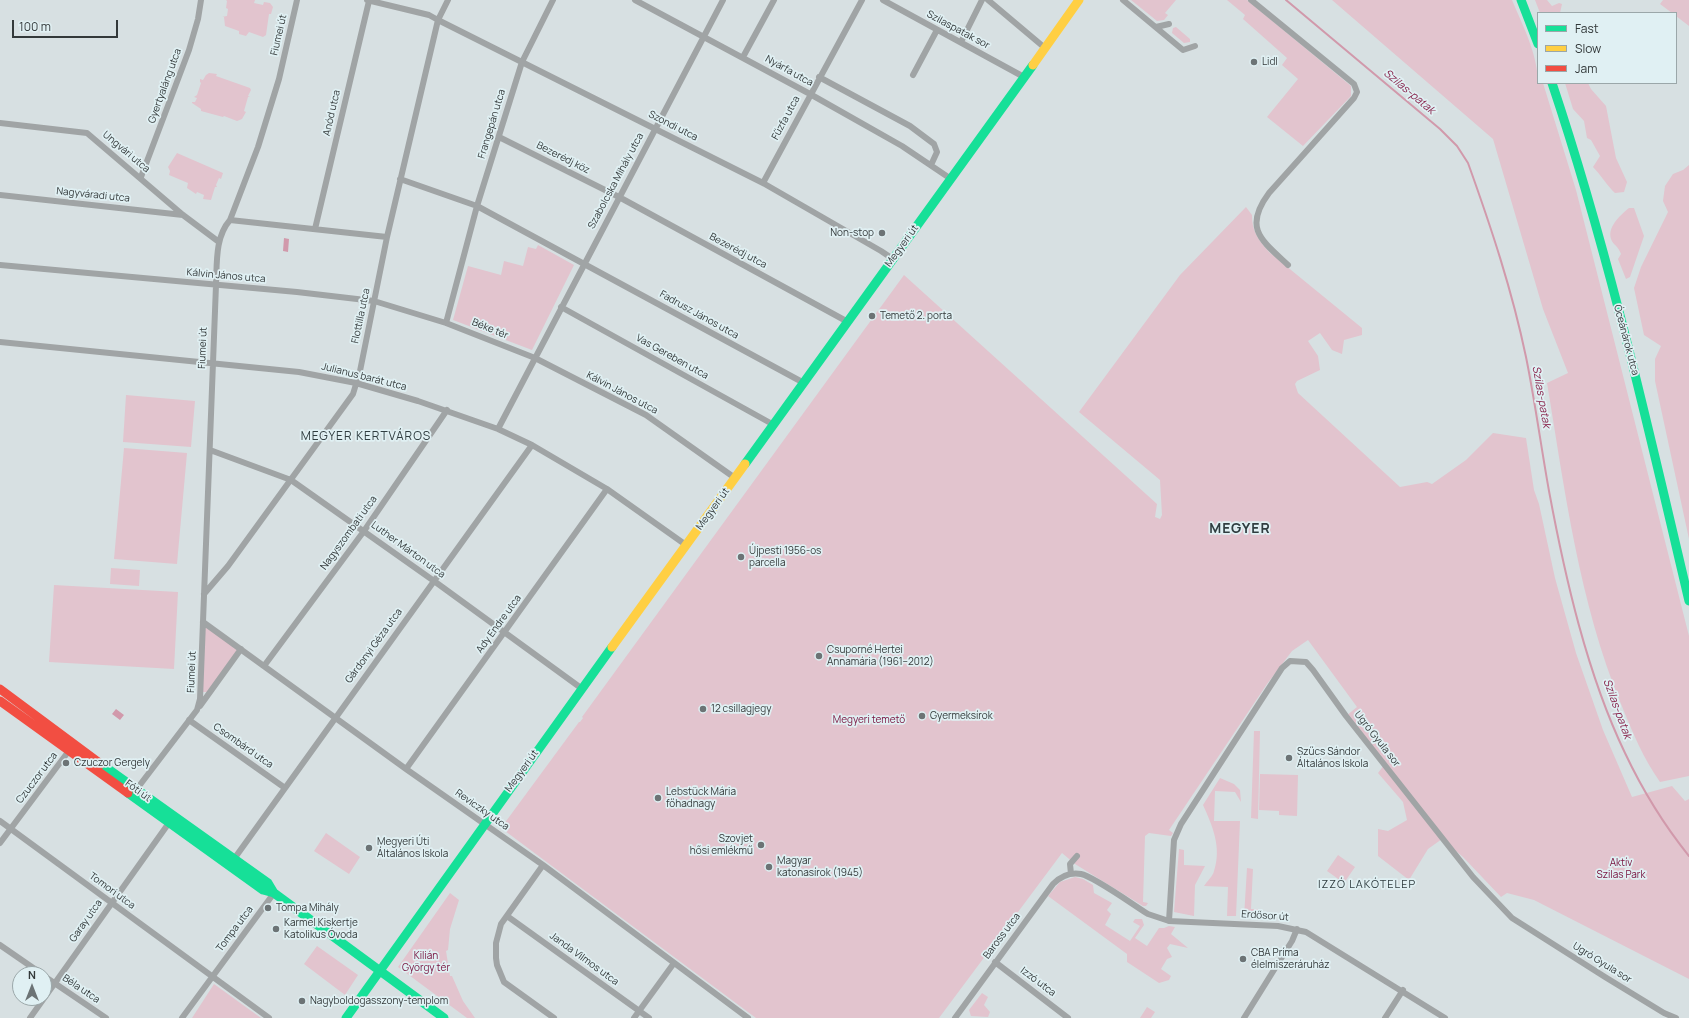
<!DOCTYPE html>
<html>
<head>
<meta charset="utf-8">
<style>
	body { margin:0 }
	#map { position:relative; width:1689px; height:1018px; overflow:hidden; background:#d7e0e2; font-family:Manrope,sans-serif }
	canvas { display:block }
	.legend { position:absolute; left:1537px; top:12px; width:140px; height:72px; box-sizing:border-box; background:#e0f0f3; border:1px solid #9ba7a9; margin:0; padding:5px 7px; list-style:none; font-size:12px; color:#33393a }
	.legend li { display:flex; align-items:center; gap:8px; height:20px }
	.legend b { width:20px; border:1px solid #9ba7a9 }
	.north { position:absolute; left:12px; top:966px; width:40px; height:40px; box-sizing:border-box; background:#e0f0f3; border:1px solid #9ba7a9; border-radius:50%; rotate:0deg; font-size:11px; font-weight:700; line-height:16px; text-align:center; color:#33393a }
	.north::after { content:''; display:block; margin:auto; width:14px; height:18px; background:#6c7375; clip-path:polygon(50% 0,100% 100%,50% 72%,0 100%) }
	.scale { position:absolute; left:12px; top:20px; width:106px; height:18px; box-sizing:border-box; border:2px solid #33393a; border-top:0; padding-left:5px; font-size:12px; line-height:14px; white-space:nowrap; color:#33393a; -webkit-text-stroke:3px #e0f0f3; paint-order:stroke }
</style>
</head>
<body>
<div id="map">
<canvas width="1689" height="1018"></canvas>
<ul class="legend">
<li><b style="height:5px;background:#16e098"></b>Fast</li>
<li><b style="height:5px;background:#ffcf43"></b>Slow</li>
<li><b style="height:5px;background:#f24e42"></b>Jam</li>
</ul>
<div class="north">N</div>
<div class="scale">100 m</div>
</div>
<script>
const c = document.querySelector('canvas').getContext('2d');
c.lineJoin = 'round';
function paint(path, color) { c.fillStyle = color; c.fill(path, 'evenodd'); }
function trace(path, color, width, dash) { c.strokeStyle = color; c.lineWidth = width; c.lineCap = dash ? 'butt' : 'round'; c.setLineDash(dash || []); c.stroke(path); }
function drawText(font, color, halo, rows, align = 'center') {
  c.font = font + ' Manrope,sans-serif'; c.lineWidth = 3.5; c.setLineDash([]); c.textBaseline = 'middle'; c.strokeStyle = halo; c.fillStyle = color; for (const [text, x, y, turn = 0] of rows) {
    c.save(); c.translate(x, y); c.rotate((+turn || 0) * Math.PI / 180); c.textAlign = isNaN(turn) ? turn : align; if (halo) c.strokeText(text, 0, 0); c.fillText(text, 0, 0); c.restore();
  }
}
paint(new Path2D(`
	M 226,0 L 255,0 L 254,3 L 263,5 L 264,2 L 270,3 L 273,7 L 271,14 L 269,14 L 266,35 L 263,37 L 249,32 L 246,36 L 239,34 L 239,31 L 225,26 L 224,17 L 222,17 L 227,16 L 228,9 L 226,8 L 227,1 Z
	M 1131,0 L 1176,0 L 1165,13 L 1168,15 L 1164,20 L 1157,21 Z
	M 1227,0 L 1247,0 L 1351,86 L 1351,96 L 1303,146 L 1267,117 L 1298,79 L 1282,65 L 1287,58 L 1243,19 L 1245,15 Z
	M 1332,0 L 1512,0 C 1523,26 1538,55 1538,83 L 1543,83 L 1576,190 L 1689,636 L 1689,776 L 1660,782 C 1643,758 1632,731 1621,704 C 1579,602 1565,491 1547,383 L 1568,373 L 1543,309 L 1493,139 Z
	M 1535,0 L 1547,0 L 1552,6 L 1559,3 L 1562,4 L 1560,13 L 1540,13 Z
	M 1663,0 L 1689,0 L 1689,26 L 1676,16 L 1676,13 L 1672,13 L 1660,4 Z
	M 1176,27 L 1190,39 L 1190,42 L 1184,43 L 1172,33 L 1173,28 Z
	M 209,73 L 217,74 L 216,76 L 250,88 L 251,90 L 248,96 L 250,97 L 248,97 L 244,111 L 246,112 L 242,119 L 237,121 L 224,116 L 223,117 L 201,111 L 201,109 L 192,103 L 192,102 L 195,102 L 197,98 L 194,97 L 197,95 L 201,83 L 200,82 L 200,79 L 203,80 L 206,75 Z
	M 1565,83 L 1588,83 L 1591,89 L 1606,106 L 1616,158 L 1627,182 L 1624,192 L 1615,193 C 1609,188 1600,174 1593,167 L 1600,156 L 1591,140 L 1587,138 L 1584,121 L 1573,109 Z
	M 177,153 L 223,173 L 221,179 L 219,178 L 216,185 L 217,187 L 215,187 L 211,200 L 203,199 L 204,195 L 197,192 L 196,194 L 187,188 L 188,183 L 169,175 L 170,171 L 168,167 Z
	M 1689,165 L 1689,539 L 1655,381 L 1655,359 L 1661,346 L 1644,335 L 1634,288 L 1641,267 L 1668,212 L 1663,201 L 1665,186 L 1673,174 L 1683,170 Z
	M 1246,207 L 1252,215 C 1252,232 1258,239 1269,252 L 1362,328 L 1362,335 L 1344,340 L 1342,354 L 1332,350 L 1320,333 L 1308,341 L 1318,356 L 1320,370 L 1297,381 L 1295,384 L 1298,393 L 1400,487 L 1427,482 L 1432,484 L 1466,460 L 1493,433 L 1526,438 L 1534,490 L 1539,504 L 1555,578 L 1576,653 L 1603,730 L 1632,797 L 1672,786 L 1685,801 L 1689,799 L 1689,979 L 1534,900 L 1507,893 L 1501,897 L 1463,857 L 1442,839 L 1428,849 L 1409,880 L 1378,856 L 1378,829 L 1388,831 L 1407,820 L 1403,802 L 1378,773 L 1384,765 L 1346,716 L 1357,707 L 1308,640 L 1292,651 L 1267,684 L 1169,830 L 1173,833 L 1171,836 L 1149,833 L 1145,836 L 1143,902 L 1148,903 L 1146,906 L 1143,906 L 1075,864 L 1062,853 L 939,1018 L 756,1018 L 501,828 L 579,722 L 580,722 L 583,718 L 582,717 L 904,275 L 1157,504 L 1155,517 L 1160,519 L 1162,515 L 1160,480 L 1079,412 L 1180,275 Z
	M 1629,208 L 1634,208 L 1644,236 L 1630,277 L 1626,279 L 1618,259 L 1621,254 C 1619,249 1618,248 1614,244 C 1603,231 1619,216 1629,208 Z
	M 538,245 L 574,265 L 532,350 L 453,320 L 468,266 L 501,275 L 504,261 L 523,266 L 528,247 L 536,249 Z
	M 126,395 L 195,401 L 191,447 L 123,442 Z
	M 124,448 L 187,453 L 177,564 L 114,559 Z
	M 111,568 L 140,570 L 139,586 L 110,584 Z
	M 54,585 L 178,592 L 174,669 L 49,662 Z
	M 203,622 L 241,649 L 210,692 L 201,692 Z
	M 1254,731 L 1260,731 L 1258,819 L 1251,818 Z
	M 1260,774 L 1298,775 L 1297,816 L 1279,815 L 1279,811 L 1259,810 Z
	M 1220,778 L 1234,784 L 1240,790 L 1241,802 L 1235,792 L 1215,791 L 1214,821 L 1240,821 L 1236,916 L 1227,916 L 1228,887 L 1204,886 C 1207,881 1213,876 1214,871 C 1222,847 1212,825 1203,805 Z
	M 326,833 L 360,857 L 349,874 L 314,851 Z
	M 1179,849 L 1184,850 L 1184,865 L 1205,866 L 1195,885 L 1194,916 L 1174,912 Z
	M 1338,855 L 1355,867 L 1344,883 L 1327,871 Z
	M 1247,868 L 1253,869 L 1251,909 L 1261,909 L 1261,917 L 1244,917 Z
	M 1075,877 L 1083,879 L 1093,885 L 1094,893 L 1112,903 L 1107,910 L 1111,914 L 1105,925 L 1130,941 L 1140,926 L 1133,922 L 1135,919 L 1142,919 L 1144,925 L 1135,938 L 1147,946 L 1159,928 L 1164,928 L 1169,926 L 1175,927 L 1171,934 L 1188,948 L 1170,944 L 1167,948 L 1172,957 L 1167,959 L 1161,969 L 1171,976 L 1169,980 L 1159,983 L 1127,962 L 1127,954 L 1048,896 L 1060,882 Z
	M 450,893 L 459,900 L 450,929 L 448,950 L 446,951 L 450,976 L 452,976 L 463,1001 L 475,1018 L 467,1018 L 398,967 Z
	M 317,946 L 358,975 L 345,995 L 304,964 Z
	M 214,984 L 261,1018 L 192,1018 Z
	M 982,993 L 988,997 L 984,1005 L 990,1012 L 988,1017 L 971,1016 L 969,1010 Z
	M 1147,1007 L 1155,1012 L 1151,1018 L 1140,1018 Z`), '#e2c4ce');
paint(new Path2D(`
	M 284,238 L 289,239 L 288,252 L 283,251 Z
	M 116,709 L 124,715 L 120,720 L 112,714 Z`), '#d199ab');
trace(new Path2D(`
	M 1286,0 L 1440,129 L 1457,146 L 1468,163 C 1491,227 1512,290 1526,357 C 1535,401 1541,447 1549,491 C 1565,577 1587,674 1625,753 C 1642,789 1664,825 1689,856`), '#d199ab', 2);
trace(new Path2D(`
	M 367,0 L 429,15 L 438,20 L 763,183 L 881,251 L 893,259
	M 635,0 L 810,94 L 902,146 L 951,179
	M 883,0 L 1024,77
	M 988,0 L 1045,48
	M 1123,0 L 1183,50 L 1195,46
	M 1251,0 L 1354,84 L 1357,92 L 1354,98 L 1269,193 C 1243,228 1261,240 1288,265
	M 1156,27 L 1169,24
	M 961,42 L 982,0
	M 743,57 L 774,0
	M 913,75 L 937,30
	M 819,77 L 910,126 L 934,144 L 937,152 L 931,165
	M 0,123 L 87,133 L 183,215 L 219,242
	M 499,137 L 619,197 L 848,322
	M 141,177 L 189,50 L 198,19 L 201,0
	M 400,179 L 477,206 L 804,383
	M 763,183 L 862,0
	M 0,195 L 183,215
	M 230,220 L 387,237
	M 315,229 L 369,1
	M 0,265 L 297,292 L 374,301 L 446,323 L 535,358 L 646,415 L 735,478
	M 561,307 L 774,425
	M 446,323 L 477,206 L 522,62 L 553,0
	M 0,342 L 299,372 L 356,383 L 418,401 L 498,429 L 532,445 L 607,489 L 686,545
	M 498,429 L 723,0
	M 210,450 L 291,480 L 434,581 L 581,688
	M 204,594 L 228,566 L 353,394 L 360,371 L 387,237 L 438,20 L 448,0
	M 203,622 L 406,769 L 543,865 L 748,1018
	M 264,666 L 364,531 L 447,410
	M 200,706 L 241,649
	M 189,720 L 285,788
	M 406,769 L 607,489
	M 136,790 L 197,710 L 200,699 L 216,285 C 217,263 215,237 230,220 L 258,147 L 279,79 L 297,0
	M 0,821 L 269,1018
	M 0,843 L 71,748
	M 234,859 L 532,445
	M 543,865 L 501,924 L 496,943 L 496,958 L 497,965 L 504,982 L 554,1018
	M 1071,874 L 1070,864 L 1077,856
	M 507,916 L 649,1018
	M 1169,921 L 1174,840 L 1181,824 L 1282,668 L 1290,661 L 1306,662 L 1313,670 L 1346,716 L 1473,877 L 1512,918 L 1605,977 L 1664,1013 L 1676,1018
	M 0,945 L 42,974
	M 995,962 L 1068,1018
	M 44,976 L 106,1018
	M 30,1018 L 171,820
	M 182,1018 L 274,893
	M 634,1018 L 674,963
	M 955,1018 L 1053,884 C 1061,876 1070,872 1081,874 C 1093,876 1135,906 1148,914 L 1169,921 L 1278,926 L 1306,932 L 1445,1018
	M 1244,1018 L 1292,941 L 1297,929
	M 1385,1018 L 1403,990`), '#a0a4a5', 6);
trace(new Path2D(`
	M 1521,0 L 1538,44
	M 1552,83 C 1609,253 1648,427 1689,601
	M 745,464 L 1033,65
	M 101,764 L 268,883 L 274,893
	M 128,793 L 263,890 L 274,893 L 444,1018
	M 346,1018 L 612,647`), '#16e098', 9);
trace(new Path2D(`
	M 1033,65 L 1079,0
	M 612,647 L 745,464`), '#ffcf43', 9);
trace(new Path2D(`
	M 0,689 L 101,764
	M 0,701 L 128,793`), '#f24e42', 9);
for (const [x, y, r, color] of [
	[1254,62,4,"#6c7375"],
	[882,233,4,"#6c7375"],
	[872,316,4,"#6c7375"],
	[741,557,4,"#6c7375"],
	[819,656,4,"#6c7375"],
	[703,709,4,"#6c7375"],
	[922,716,4,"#6c7375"],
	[1289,758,4,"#6c7375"],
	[66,763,4,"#6c7375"],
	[658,798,4,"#6c7375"],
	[761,845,4,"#6c7375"],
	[369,848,4,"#6c7375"],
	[769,867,4,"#6c7375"],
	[268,908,4,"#6c7375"],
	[276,929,4,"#6c7375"],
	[1243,959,4,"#6c7375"],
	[302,1001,4,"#6c7375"]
]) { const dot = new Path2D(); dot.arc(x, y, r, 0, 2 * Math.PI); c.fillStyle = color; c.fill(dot); trace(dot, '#e0f0f3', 1.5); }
drawText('10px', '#33393a', '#e0f0f3', [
	["Szilaspatak sor",958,30,28],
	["Fiumei út",279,35,-77],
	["Nyárfa utca",789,71,29],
	["Gyertyaláng utca",165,86,-70],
	["Anód utca",332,113,-77],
	["Fűzfa utca",786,118,-62],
	["Frangepán utca",492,124,-73],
	["Szondi utca",673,126,27],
	["Ungvári utca",126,152,40],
	["Bezerédj köz",563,158,27],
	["Szabolcska Mihály utca",616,181,-62],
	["Nagyváradi utca",93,195,6],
	["Megyeri út",902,246,-54],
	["Bezerédj utca",738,251,28],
	["Kálvin János utca",226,276,5],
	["Fadrusz János utca",699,315,29],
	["Flottilla utca",361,316,-78],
	["Béke tér",490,329,22],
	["Óceánárok utca",1626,340,75],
	["Fiumei út",203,348,-88],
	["Vas Gereben utca",672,357,29],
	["Julianus barát utca",364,377,14],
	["Kálvin János utca",622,393,28],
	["Megyeri út",713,509,-54],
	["Nagyszombati utca",349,533,-54],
	["Luther Márton utca",408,550,36],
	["Ady Endre utca",499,624,-54],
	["Gárdonyi Géza utca",374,646,-54],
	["Fiumei út",192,672,-88],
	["Ugró Gyula sor",1377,739,52],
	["Csombárd utca",243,746,35],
	["Megyeri út",522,771,-54],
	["Czuczor utca",37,778,-53],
	["Fóti út",138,791,36],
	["Reviczky utca",482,810,35],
	["Tomori utca",112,891,36],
	["Erdősor út",1265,916,4],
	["Garay utca",86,921,-55],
	["Tompa utca",235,929,-53],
	["Baross utca",1002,936,-53],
	["Janda Vilmos utca",584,959,36],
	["Ugró Gyula sor",1602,963,32],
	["Izzó utca",1038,982,37],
	["Béla utca",81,989,34]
]);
drawText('10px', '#33393a', '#e0f0f3', [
	["Lidl",1262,62],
	["Non-stop",874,233,"right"],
	["Temető 2. porta",880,316],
	["Újpesti 1956-os",749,551],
	["parcella",749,563],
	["Csuporné Hertei",827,650],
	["Annamária (1961–2012)",827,662],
	["12 csillagjegy",711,709],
	["Gyermeksírok",930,716],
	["Szűcs Sándor",1297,752],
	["Általános Iskola",1297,764],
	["Czuczor Gergely",74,763],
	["Lebstück Mária",666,792],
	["főhadnagy",666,804],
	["Szovjet",753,839,"right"],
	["hősi emlékmű",753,851,"right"],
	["Megyeri Úti",377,842],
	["Általános Iskola",377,854],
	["Magyar",777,861],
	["katonasírok (1945)",777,873],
	["Tompa Mihály",276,908],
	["Karmel Kiskertje",284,923],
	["Katolikus Óvoda",284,935],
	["CBA Príma",1251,953],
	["élelmiszeráruház",1251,965],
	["Nagyboldogasszony-templom",310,1001]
], 'left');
drawText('10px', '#770f3c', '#e0f0f3', [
	["Megyeri temető",869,720],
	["Aktív",1621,863],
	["Szilas Park",1621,875],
	["Kilián",426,956],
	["György tér",426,968]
]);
drawText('italic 11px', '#89244c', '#e0f0f3', [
	["Szilas-patak",1409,92,40],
	["Szilas-patak",1541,397,80],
	["Szilas-patak",1617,709,70]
]);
c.letterSpacing = '1px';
drawText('11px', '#303d40', '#e0f0f3', [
	["IZZÓ LAKÓTELEP",1367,885]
]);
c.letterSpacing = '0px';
c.letterSpacing = '1px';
drawText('12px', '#303d40', '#e0f0f3', [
	["MEGYER KERTVÁROS",366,437]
]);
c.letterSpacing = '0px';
c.letterSpacing = '1px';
drawText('bold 14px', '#303d40', '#e0f0f3', [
	["MEGYER",1240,529]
]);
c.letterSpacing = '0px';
</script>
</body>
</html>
